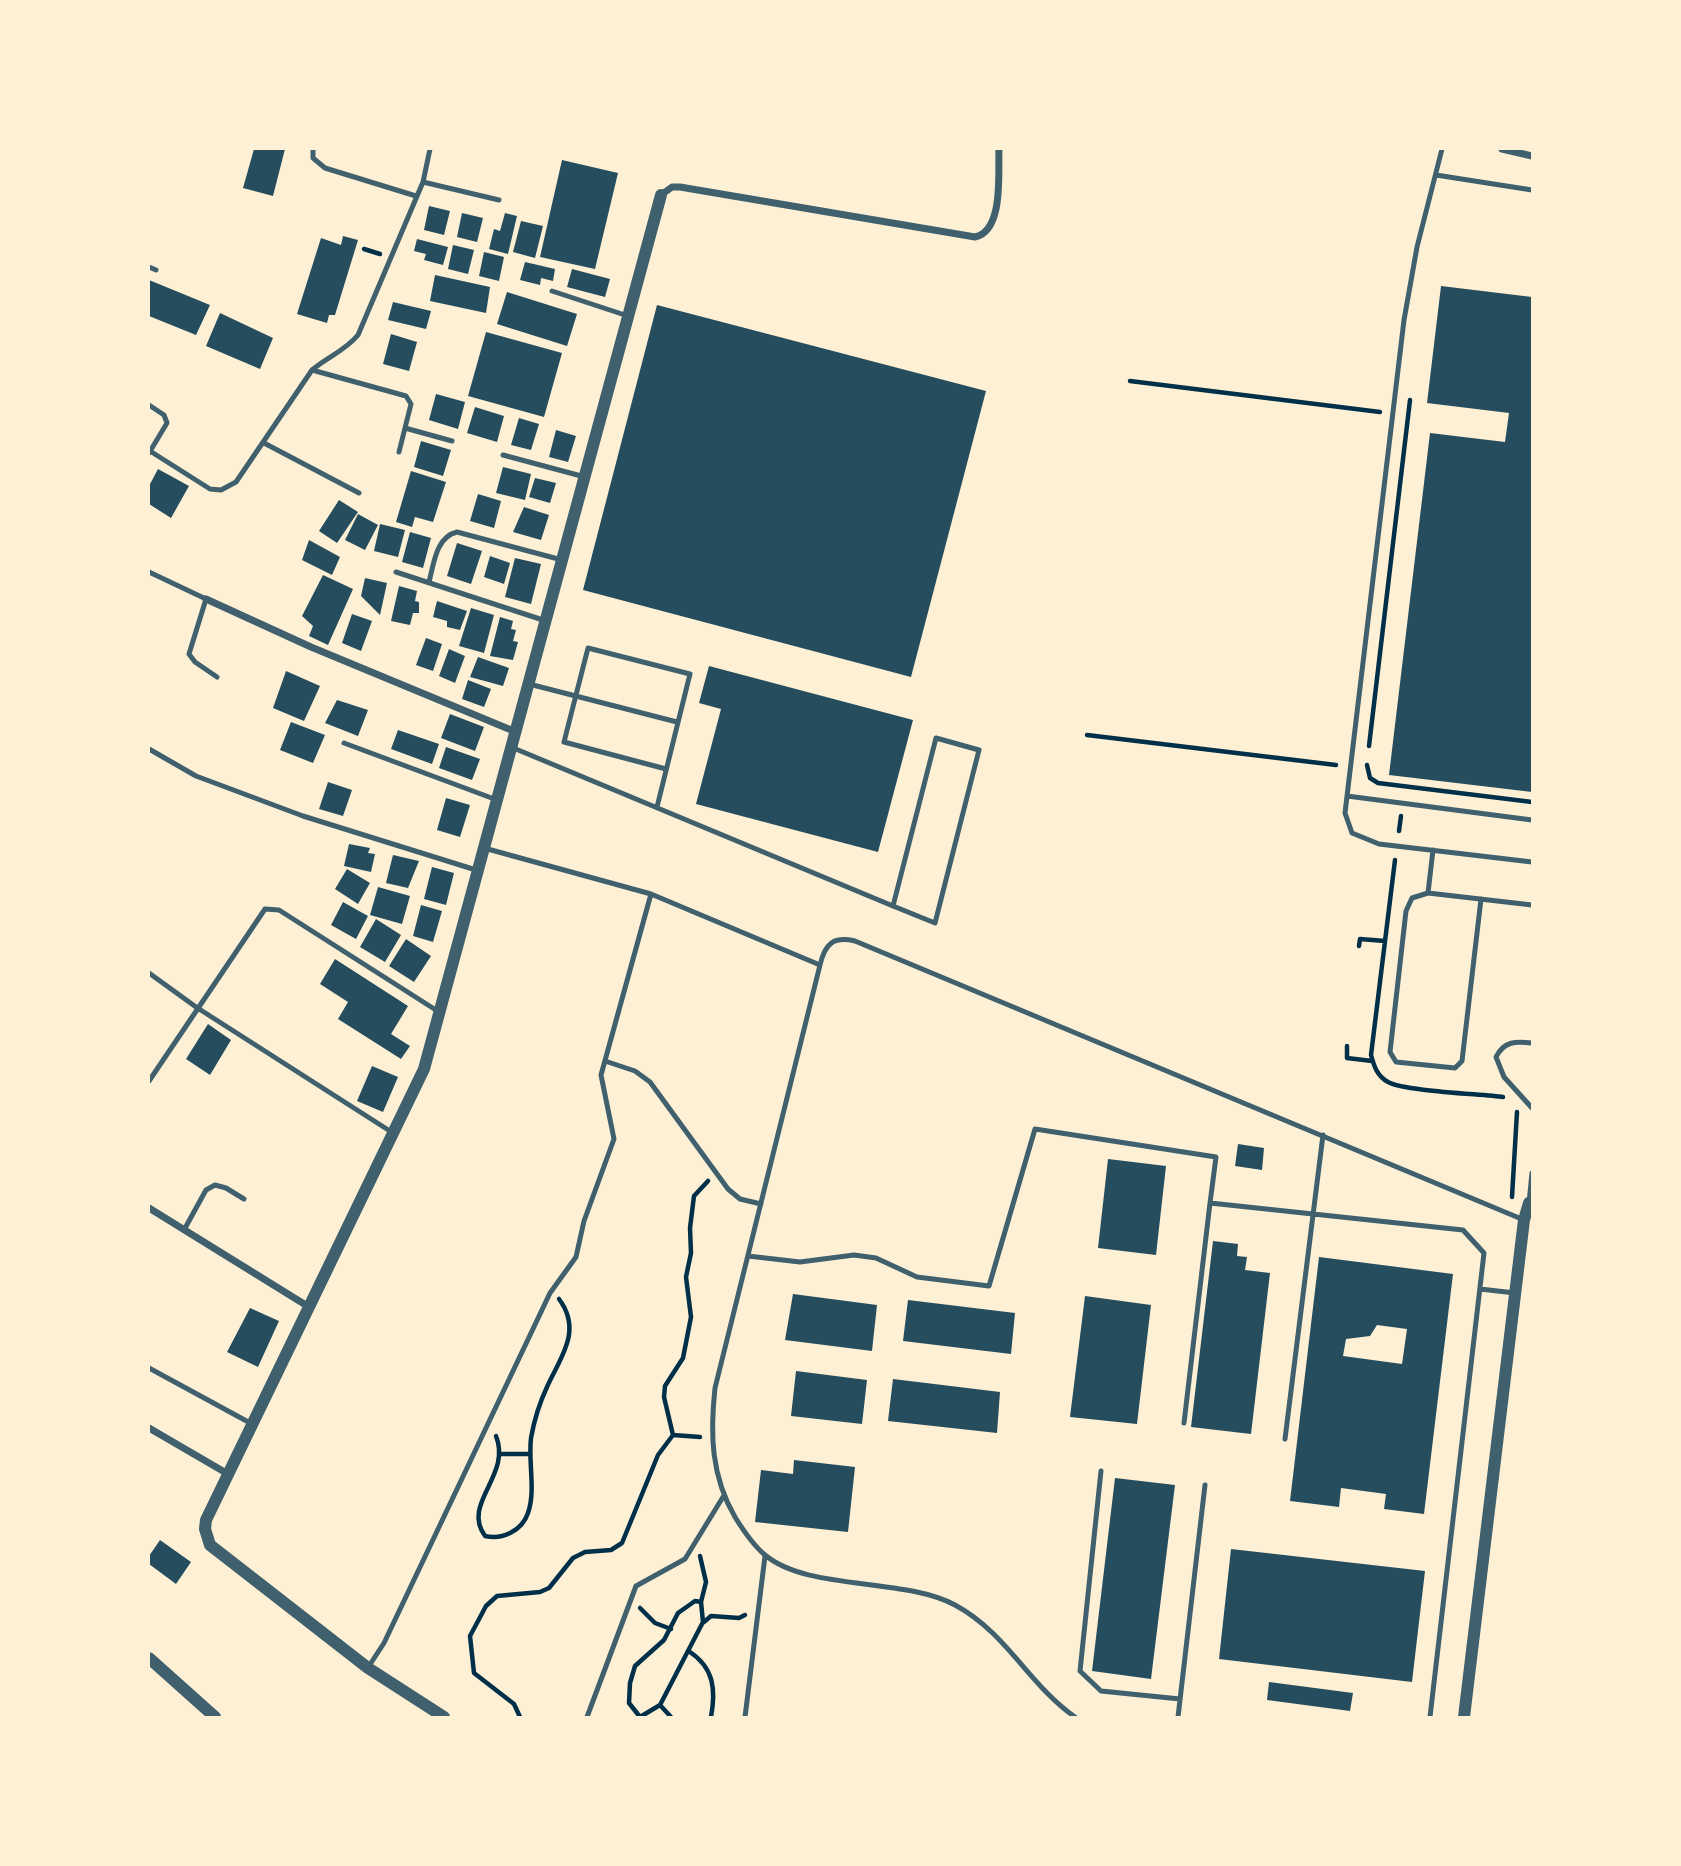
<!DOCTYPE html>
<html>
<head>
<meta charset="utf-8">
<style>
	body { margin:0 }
	#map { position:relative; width:1681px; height:1866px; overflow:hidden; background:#fdf0d5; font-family:"Nunito Sans",sans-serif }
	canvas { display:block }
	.frame { position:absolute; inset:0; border:150px solid #fdf0d5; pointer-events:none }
</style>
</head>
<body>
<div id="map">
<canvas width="1681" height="1866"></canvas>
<div class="frame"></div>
</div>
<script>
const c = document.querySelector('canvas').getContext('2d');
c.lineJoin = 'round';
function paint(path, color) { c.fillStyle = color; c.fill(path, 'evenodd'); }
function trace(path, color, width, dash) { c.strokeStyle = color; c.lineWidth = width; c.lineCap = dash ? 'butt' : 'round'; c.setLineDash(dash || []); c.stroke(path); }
paint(new Path2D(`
	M 254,149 L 285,149 L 273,196 L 243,188 Z
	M 562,160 L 618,173 L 595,269 L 540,257 Z
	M 429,206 L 450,211 L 444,235 L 424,230 Z
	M 462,213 L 483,218 L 477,242 L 457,237 Z
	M 505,213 L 517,216 L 508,254 L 489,249 L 494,229 L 500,231 Z
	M 521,221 L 543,226 L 535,258 L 513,252 Z
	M 343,236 L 358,240 L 335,315 L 329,315 L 327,323 L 297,314 L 321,238 L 341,245 Z
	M 417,239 L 448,247 L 443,265 L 424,260 L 426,254 L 414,251 Z
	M 453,245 L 474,250 L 468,274 L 448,269 Z
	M 484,252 L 504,257 L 499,281 L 479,276 Z
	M 525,262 L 555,269 L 553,281 L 541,278 L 540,285 L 520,280 Z
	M 572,269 L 610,279 L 605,297 L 567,287 Z
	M 435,275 L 490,287 L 486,313 L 430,301 Z
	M 149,280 L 210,305 L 196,335 L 149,316 Z
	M 1441,286 L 1532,297 L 1532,792 L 1389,775 L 1430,433 L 1505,442 L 1509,413 L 1427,403 Z
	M 507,292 L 577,314 L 567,346 L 497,324 Z
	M 393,302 L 431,311 L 426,329 L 388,320 Z
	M 657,305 L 986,391 L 911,677 L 583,590 Z
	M 220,313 L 273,338 L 260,369 L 206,346 Z
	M 486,332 L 562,353 L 544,417 L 468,396 Z
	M 391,334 L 417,342 L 409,371 L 383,364 Z
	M 436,394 L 465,402 L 458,429 L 429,420 Z
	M 475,407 L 504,416 L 497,442 L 467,433 Z
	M 519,418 L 539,424 L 531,450 L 511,445 Z
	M 556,430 L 576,436 L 568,462 L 549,457 Z
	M 421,441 L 451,450 L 443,476 L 414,467 Z
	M 503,467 L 531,474 L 525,500 L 496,493 Z
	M 158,469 L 189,486 L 171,518 L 149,504 L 149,486 Z
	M 411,471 L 446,482 L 433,522 L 415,517 L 412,527 L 396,522 Z
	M 535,478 L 556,483 L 550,503 L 529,497 Z
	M 478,494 L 501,501 L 494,528 L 470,521 Z
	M 339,500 L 358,512 L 337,543 L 319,531 Z
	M 524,507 L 549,515 L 541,540 L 513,532 Z
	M 358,514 L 378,525 L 365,550 L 345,540 Z
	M 380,524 L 405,530 L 398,557 L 374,551 Z
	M 410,532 L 431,538 L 423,568 L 402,562 Z
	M 309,540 L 340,557 L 332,575 L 302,560 Z
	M 457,543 L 482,551 L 471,584 L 447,576 Z
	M 490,556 L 510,563 L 504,584 L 484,577 Z
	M 515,558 L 541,564 L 531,604 L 505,597 Z
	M 323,575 L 353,589 L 328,645 L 309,636 L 313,626 L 302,616 Z
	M 365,578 L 387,583 L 380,615 L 361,596 Z
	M 399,586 L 417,591 L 415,601 L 419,602 L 419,613 L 413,613 L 410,625 L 391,621 Z
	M 437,601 L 467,611 L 460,630 L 447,627 L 447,621 L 433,617 Z
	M 471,608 L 494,615 L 484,653 L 459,646 Z
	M 352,614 L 372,621 L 361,651 L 342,643 Z
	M 500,617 L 513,621 L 511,629 L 516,630 L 513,641 L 518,642 L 513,660 L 490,656 Z
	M 426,638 L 442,644 L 433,671 L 416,665 Z
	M 449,649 L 465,656 L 455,683 L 439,676 Z
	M 478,657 L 509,668 L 503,686 L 470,677 Z
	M 709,666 L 913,720 L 878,852 L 696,804 L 721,709 L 699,703 Z
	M 286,671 L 320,686 L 304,721 L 273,708 Z
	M 468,680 L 491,689 L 484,707 L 462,699 Z
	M 337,700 L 368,710 L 358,736 L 325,723 Z
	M 450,714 L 484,727 L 475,751 L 441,738 Z
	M 291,722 L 325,735 L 313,763 L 280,750 Z
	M 398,730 L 439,744 L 432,764 L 391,749 Z
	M 446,747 L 480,759 L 472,780 L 439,768 Z
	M 328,782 L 352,790 L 343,816 L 319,809 Z
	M 446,798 L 470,805 L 460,837 L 437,830 Z
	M 349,844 L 370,848 L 368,853 L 375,854 L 371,872 L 344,866 Z
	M 393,855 L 419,861 L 408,888 L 386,883 Z
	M 432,867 L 454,873 L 446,905 L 424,899 Z
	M 347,869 L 370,883 L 358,904 L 335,889 Z
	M 378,887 L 410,896 L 402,924 L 370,915 Z
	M 343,902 L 368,916 L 356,939 L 331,925 Z
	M 421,905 L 442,911 L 433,942 L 413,936 Z
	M 376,919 L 401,935 L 385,962 L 360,947 Z
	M 406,939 L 431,956 L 414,982 L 389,966 Z
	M 335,959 L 408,1006 L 391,1034 L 410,1046 L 401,1059 L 338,1019 L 348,1002 L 320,984 Z
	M 208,1024 L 231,1040 L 210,1075 L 186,1059 Z
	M 372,1066 L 398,1077 L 383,1112 L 357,1101 Z
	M 1238,1144 L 1264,1148 L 1262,1170 L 1235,1166 Z
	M 1108,1159 L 1166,1166 L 1156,1255 L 1098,1248 Z
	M 1213,1241 L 1238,1244 L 1237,1256 L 1247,1257 L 1245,1270 L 1270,1273 L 1251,1434 L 1191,1427 Z
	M 1319,1257 L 1453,1274 L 1424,1514 L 1384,1509 L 1386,1494 L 1341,1488 L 1339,1507 L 1290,1501 ZM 1377,1325 L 1407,1329 L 1402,1364 L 1343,1356 L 1346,1339 L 1370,1336 Z
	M 793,1294 L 877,1305 L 872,1351 L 785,1340 Z
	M 1085,1296 L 1151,1305 L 1137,1424 L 1070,1417 Z
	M 908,1300 L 1015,1313 L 1011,1354 L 903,1341 Z
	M 250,1308 L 279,1321 L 258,1367 L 227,1352 Z
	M 796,1371 L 867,1380 L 862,1424 L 791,1416 Z
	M 893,1379 L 1000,1392 L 997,1433 L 888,1421 Z
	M 794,1460 L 855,1467 L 848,1532 L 755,1522 L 761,1470 L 793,1474 Z
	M 1115,1478 L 1175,1485 L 1151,1679 L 1092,1671 Z
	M 160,1540 L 191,1562 L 176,1584 L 149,1564 L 149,1556 Z
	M 1231,1549 L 1425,1571 L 1412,1682 L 1219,1659 Z
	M 1269,1682 L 1353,1693 L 1350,1711 L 1267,1700 Z`), '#264d5e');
trace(new Path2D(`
	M 364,249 L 380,254
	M 1130,381 L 1380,412
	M 1087,735 L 1336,765
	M 1369,746 L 1410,400
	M 1367,765 L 1370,778 L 1378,783 L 1532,802
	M 1399,831 L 1401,816
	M 1395,860 L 1371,1055 C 1374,1066 1377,1076 1388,1082 C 1404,1091 1480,1094 1503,1097
	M 1359,946 L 1360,939 L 1385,941
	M 1347,1046 L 1347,1058 L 1372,1061
	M 1512,1197 L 1517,1112
	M 673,1435 L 700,1437
	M 496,1436 C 512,1476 461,1503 485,1536 C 502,1540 522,1531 528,1513 C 536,1490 528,1463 531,1438 C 534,1421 539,1404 547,1387 C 560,1358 583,1331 559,1299
	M 500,1454 L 530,1454
	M 700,1556 L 706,1582 L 701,1602 L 703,1622 L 660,1705 L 640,1717 L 629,1703 L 630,1683 L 635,1666 L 664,1640 L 678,1613 L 695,1601 L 701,1602
	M 640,1608 L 655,1623 L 671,1629
	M 704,1622 L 711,1616 L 739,1618 L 745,1615
	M 690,1652 C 714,1668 716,1690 711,1717
	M 660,1705 L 671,1717
	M 520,1717 L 514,1704 L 474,1673 L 470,1636 L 486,1606 L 497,1596 L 540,1592 L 549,1588 L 573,1558 L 585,1552 L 611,1550 L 622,1543 L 658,1455 L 673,1435 L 664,1397 L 665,1386 L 683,1358 L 691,1317 L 686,1277 L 691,1253 L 690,1228 L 694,1196 L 708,1181`), '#003049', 4.5);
trace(new Path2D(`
	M 313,149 L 313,158 L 325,168 L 416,196
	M 1442,149 L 1417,247 L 1404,320 L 1345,813 L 1352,833 L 1379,844 L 1532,862
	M 1436,175 L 1532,190
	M 423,182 L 499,200
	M 149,267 L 156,270
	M 552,291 L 628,316
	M 312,370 L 406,396 L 411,404 L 399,452
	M 149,405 L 164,415 L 167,423 L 149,453
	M 405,428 L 452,441
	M 264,443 L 359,493
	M 150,451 L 210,489 L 221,490 L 236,482 L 312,370 C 327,357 345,351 358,335 L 423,182 L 430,149
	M 503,455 L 585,477
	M 149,572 L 206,599 L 189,654 L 195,662 L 217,677
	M 396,572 L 546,621
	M 429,582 C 434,563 436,537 457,532 L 562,560
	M 529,684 L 677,722
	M 344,743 L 497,800
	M 511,747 L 893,906 L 935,923 L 979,750 L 936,738 L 893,906
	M 149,749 L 196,776 L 303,816 L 476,870
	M 1347,796 L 1532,820
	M 657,807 L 690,674 L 588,648 L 564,742 L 666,769
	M 484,848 L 651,894 L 820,965
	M 1428,893 L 1433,850
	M 1481,899 L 1462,1061 L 1455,1068 L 1396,1062 L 1390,1052 L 1406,911 L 1412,898 L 1428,893 L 1532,905
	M 149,973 L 196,1007 L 393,1133
	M 1532,1043 C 1516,1041 1504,1041 1496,1057 L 1504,1077 L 1532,1108
	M 605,1061 L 635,1071 L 650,1082 L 728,1189 L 740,1199 L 761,1204
	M 149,1081 L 265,909 L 279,910 L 439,1012
	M 1529,1203 L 1532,1173
	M 184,1230 L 206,1190 L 215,1185 L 226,1188 L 244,1199
	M 748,1256 L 800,1262 L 854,1255 L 876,1258 L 917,1277 L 989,1286 L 1035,1129 L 1216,1157 L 1210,1203 L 1463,1230 L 1484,1253 L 1430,1717
	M 1480,1289 L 1515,1293
	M 149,1368 L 252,1424
	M 1184,1423 L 1210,1203
	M 1285,1439 L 1323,1135
	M 1101,1471 L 1080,1671 L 1101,1691 L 1180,1699
	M 369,1666 L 384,1643 L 550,1293 L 576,1257 L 584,1221 L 614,1139 L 601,1075 L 651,894
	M 587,1717 L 636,1586 L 685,1559 L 723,1497
	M 745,1717 L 765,1556
	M 1075,1717 C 1028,1684 1007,1633 955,1605 C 902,1577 808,1591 765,1555 C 753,1545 743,1530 735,1517 C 711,1476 710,1434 715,1388 L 820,965 C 825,944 833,936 855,941 L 1524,1220
	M 1178,1717 L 1205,1485`), '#3f606c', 5);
trace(new Path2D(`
	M 1502,149 L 1532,156
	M 661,195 L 672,187 L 680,187 L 975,237 C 1004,231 998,173 999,149
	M 206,599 L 311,647 L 516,732
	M 149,1208 L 309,1307
	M 149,1428 L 228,1474`), '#3f606c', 7);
trace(new Path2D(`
	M 149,1658 L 215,1717
	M 444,1717 L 368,1668 L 210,1545 L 205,1529 L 206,1520 L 424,1069 L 661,195
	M 1464,1717 L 1524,1220 L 1529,1203 L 1532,1203`), '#3f606c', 12);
</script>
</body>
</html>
